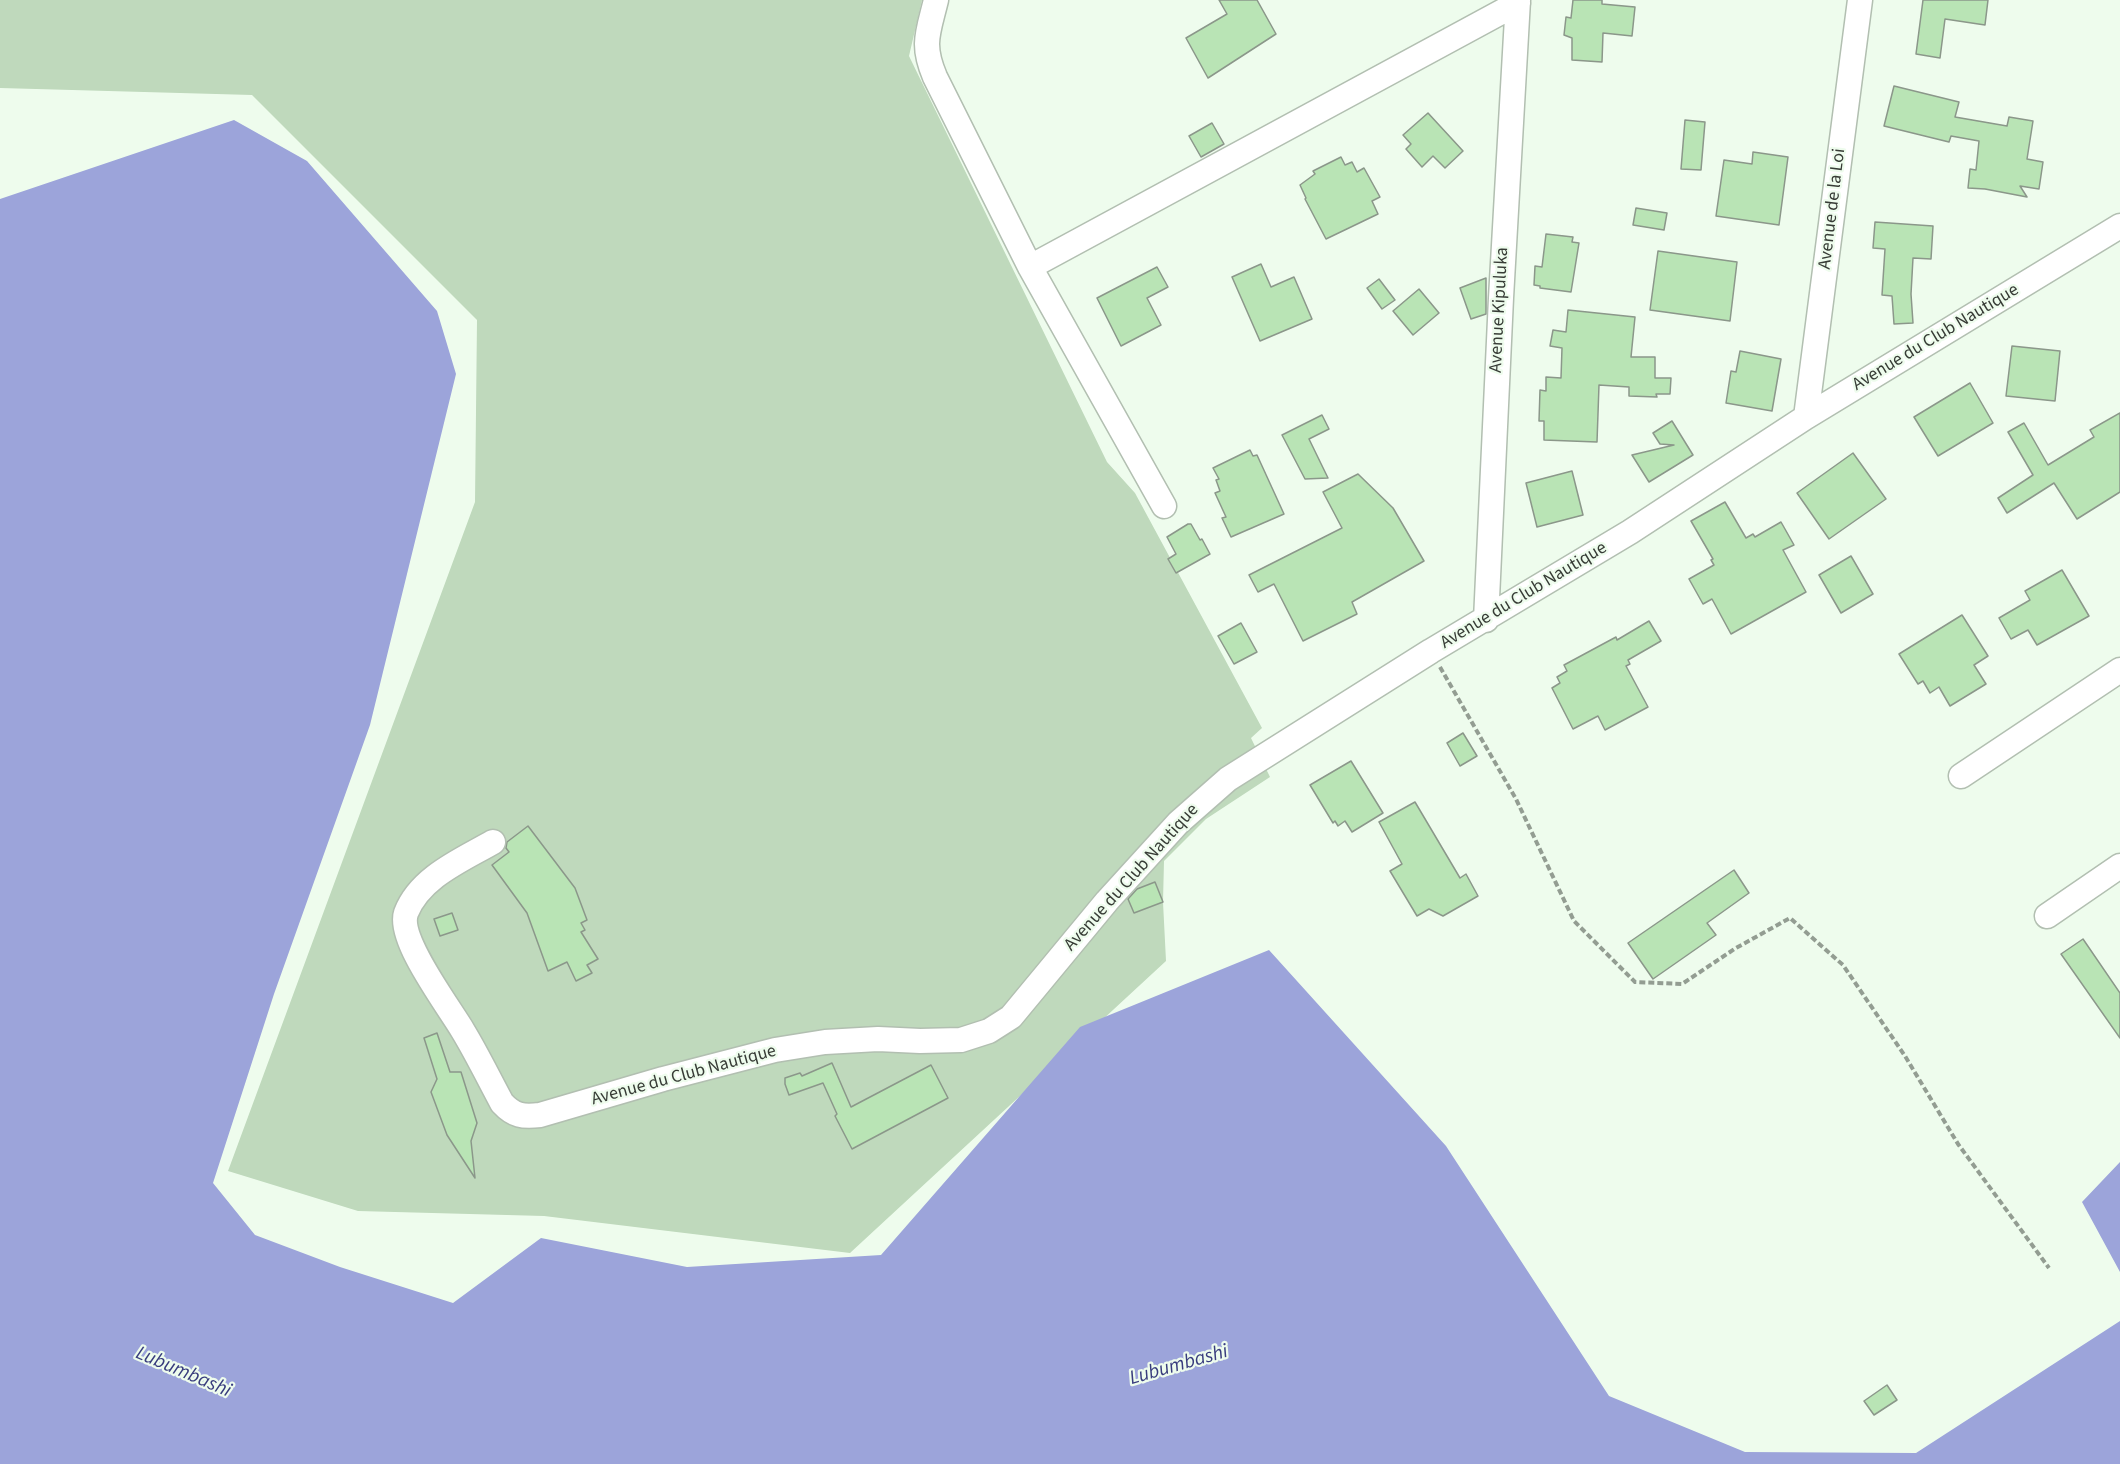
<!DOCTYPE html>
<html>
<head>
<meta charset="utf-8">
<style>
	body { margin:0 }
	canvas { display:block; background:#eefced }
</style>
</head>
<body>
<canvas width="2120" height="1464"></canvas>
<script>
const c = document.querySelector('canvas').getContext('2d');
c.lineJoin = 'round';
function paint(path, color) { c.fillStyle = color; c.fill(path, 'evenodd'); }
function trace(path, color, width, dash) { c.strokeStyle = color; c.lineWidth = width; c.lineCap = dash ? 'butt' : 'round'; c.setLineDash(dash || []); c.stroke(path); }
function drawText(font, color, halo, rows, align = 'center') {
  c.font = font + ' "Source Sans 3",sans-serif'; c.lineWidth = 4.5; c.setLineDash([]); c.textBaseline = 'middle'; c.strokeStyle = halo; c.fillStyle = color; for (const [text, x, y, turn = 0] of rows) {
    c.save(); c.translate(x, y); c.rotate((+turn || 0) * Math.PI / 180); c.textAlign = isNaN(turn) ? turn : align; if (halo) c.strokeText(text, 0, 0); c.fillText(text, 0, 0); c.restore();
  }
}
paint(new Path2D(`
	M 0,0 L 922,0 L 909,56 L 1107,462 L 1135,493 L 1262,728 L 1251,738 L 1270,777 L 1206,819 L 1164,861 L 1163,902 L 1166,961 L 850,1253 L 544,1216 L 358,1211 L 228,1171 L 475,502 L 477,320 L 252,95 L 0,88 Z`), '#bfd9bc');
paint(new Path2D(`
	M 234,120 L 307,161 L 437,311 L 456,374 L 370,725 L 274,994 L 213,1183 L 255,1235 L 340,1267 L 453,1303 L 541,1238 L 687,1267 L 881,1255 L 1080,1027 L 1269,950 L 1446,1146 L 1609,1396 L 1745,1452 L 1916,1453 L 2120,1321 L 2120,1464 L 0,1464 L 0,199 Z
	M 2120,1162 L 2120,1272 L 2082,1202 Z`), '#9ca4da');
const building = new Path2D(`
	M 1219,0 L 1257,0 L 1276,34 L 1208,78 L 1186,38 L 1227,14 Z
	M 1573,0 L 1602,0 L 1602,4 L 1635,7 L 1632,36 L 1603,33 L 1602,62 L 1572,60 L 1572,38 L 1564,35 L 1566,17 L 1571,18 Z
	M 1923,0 L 1988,0 L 1985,25 L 1945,19 L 1940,58 L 1916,54 Z
	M 1894,86 L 1959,102 L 1955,117 L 2007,126 L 2009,117 L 2033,121 L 2027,159 L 2043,162 L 2039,189 L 2020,186 L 2027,197 L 1985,189 L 1968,188 L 1970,169 L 1976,170 L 1979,141 L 1951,136 L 1949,142 L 1884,126 Z
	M 1428,113 L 1463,151 L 1445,168 L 1433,156 L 1422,167 L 1406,149 L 1411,144 L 1403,135 Z
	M 1685,120 L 1705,122 L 1701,170 L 1681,169 Z
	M 1212,123 L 1224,144 L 1201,157 L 1189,136 Z
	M 1753,152 L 1788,157 L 1779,225 L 1716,216 L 1724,160 L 1752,164 Z
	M 1341,157 L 1345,165 L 1352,162 L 1357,172 L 1364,168 L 1380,197 L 1372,201 L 1378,214 L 1326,239 L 1305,199 L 1306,198 L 1300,185 L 1315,174 L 1313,171 Z
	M 1636,208 L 1667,213 L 1664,230 L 1633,225 Z
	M 1875,222 L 1933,226 L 1931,259 L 1913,258 L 1911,294 L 1913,323 L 1894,324 L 1892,296 L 1882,295 L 1885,249 L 1873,248 Z
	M 1546,234 L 1573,237 L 1572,242 L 1579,243 L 1571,292 L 1540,288 L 1540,286 L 1534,285 L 1535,266 L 1542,267 Z
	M 1658,251 L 1737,262 L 1730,321 L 1650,310 Z
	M 1261,264 L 1271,287 L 1294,277 L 1312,319 L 1260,341 L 1232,277 Z
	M 1157,267 L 1168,287 L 1147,298 L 1161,325 L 1121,346 L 1097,298 Z
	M 1486,278 L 1486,314 L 1471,319 L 1460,288 Z
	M 1379,279 L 1395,300 L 1382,309 L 1367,288 Z
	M 1419,289 L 1439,313 L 1413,335 L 1393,311 Z
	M 1568,310 L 1635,317 L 1631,357 L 1655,357 L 1655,378 L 1671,378 L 1670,394 L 1656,394 L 1657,397 L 1629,396 L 1629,387 L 1599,385 L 1597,442 L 1544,440 L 1544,421 L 1539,421 L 1540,390 L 1546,391 L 1546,377 L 1561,378 L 1562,348 L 1550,346 L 1553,330 L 1566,332 Z
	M 2012,346 L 2060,351 L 2055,401 L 2006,396 Z
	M 1740,351 L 1781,359 L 1772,411 L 1726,403 L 1731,371 L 1736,372 Z
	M 1970,383 L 1993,423 L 1938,456 L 1914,417 Z
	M 2120,413 L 2120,492 L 2077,519 L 2054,483 L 2007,513 L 1998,498 L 2033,475 L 2008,432 L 2024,423 L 2048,465 L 2094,437 L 2090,430 Z
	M 1322,415 L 1329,429 L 1309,439 L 1328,478 L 1305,479 L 1282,435 Z
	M 1672,421 L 1693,455 L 1649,482 L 1632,455 L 1674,445 L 1660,444 L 1653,433 Z
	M 1250,450 L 1253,456 L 1257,455 L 1284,514 L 1231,537 L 1222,518 L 1226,517 L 1215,493 L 1220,491 L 1216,480 L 1219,479 L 1213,468 Z
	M 1853,453 L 1886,499 L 1829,539 L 1797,493 Z
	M 1572,471 L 1583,515 L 1537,527 L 1526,483 Z
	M 1358,474 L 1393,508 L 1424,561 L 1352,602 L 1357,614 L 1303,641 L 1274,584 L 1258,592 L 1249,575 L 1342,528 L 1323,492 Z
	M 1725,502 L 1746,538 L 1753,534 L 1755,537 L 1781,522 L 1794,545 L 1783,550 L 1806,592 L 1731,634 L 1712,599 L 1703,604 L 1689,579 L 1714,565 L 1711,560 L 1713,559 L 1691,521 Z
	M 1188,524 L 1191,524 L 1200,540 L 1202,539 L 1210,554 L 1176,573 L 1168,559 L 1176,554 L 1167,537 Z
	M 1851,556 L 1873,594 L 1841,613 L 1819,575 Z
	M 2062,570 L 2089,616 L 2037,645 L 2028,630 L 2011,639 L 1999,618 L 2030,600 L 2025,591 Z
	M 1962,615 L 1988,656 L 1974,665 L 1986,684 L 1950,706 L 1939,687 L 1930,693 L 1923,681 L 1918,684 L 1899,654 Z
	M 1649,621 L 1661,641 L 1628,660 L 1630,664 L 1626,666 L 1648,707 L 1605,730 L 1598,716 L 1573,729 L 1552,688 L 1560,683 L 1557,677 L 1567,671 L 1564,665 L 1616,637 L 1617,640 Z
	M 1241,623 L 1257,652 L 1234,664 L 1218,636 Z
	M 1463,733 L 1477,756 L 1460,766 L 1447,743 Z
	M 1351,761 L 1383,813 L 1352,832 L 1345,821 L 1338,826 L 1335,821 L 1333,823 L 1310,785 Z
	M 1415,802 L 1460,878 L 1466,874 L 1478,896 L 1443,916 L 1429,909 L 1417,916 L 1390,871 L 1402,864 L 1379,822 Z
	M 528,826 L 575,888 L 587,920 L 581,923 L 585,930 L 581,932 L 598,959 L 587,965 L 592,973 L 576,981 L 567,962 L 548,971 L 527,913 L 492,865 L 509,852 L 506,848 L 507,842 Z
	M 1734,870 L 1749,893 L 1707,923 L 1716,935 L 1653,979 L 1628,943 Z
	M 1155,882 L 1163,902 L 1134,913 L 1128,899 L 1137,889 Z
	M 452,913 L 458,930 L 440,936 L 434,919 Z
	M 2083,939 L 2120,993 L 2120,1038 L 2061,954 Z
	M 437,1033 L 450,1072 L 461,1072 L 477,1123 L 471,1141 L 475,1178 L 447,1135 L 431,1092 L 437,1079 L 424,1038 Z
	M 832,1063 L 851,1107 L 931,1065 L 948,1098 L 852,1149 L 835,1116 L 837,1114 L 823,1083 L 789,1095 L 785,1084 L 785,1078 L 800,1073 L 802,1076 Z
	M 1887,1385 L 1897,1400 L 1874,1415 L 1864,1401 Z`);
paint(building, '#b9e4b5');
trace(building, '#8b978a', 1.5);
const minor = new Path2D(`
	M 936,0 C 928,33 921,44 935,77 L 1030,267 L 1164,506
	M 1030,267 L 1518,3
	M 1806,417 L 1860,0
	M 1486,620 L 1501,298 L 1518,0
	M 1961,776 L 2120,670
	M 493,842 C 462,860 420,877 406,913 C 397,939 449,1007 463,1031 C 477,1054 489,1079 502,1103 C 514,1116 523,1117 540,1115 L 663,1079 L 775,1050 L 825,1042 L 878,1039 L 920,1041 L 961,1040 L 989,1031 L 1011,1017 L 1107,901 L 1178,823 L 1228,779 L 1431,651 L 1630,532 L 1806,417 L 2120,226
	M 2047,916 L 2120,866`);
trace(minor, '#b2bfb1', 27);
trace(new Path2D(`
	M 1440,667 L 1516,799 L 1574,921 L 1635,982 L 1682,984 L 1736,948 L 1790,918 L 1843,965 L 1905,1056 L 1958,1144 L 2049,1268`), '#939d92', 4, [6, 3]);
trace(minor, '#fff', 24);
drawText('18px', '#373c36', '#eefced', [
	["Avenue de la Loi",1833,209,-83],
	["Avenue Kipuluka",1500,310,-87],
	["Avenue du Club Nautique",1936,338,-31],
	["Avenue du Club Nautique",1524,596,-31],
	["Avenue du Club Nautique",1132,878,-48],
	["Avenue du Club Nautique",684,1076,-15]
]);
drawText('italic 20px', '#383c7d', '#eefced', [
	["Lubumbashi",1179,1366,-16],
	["Lubumbashi",183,1373,23]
]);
</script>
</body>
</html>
